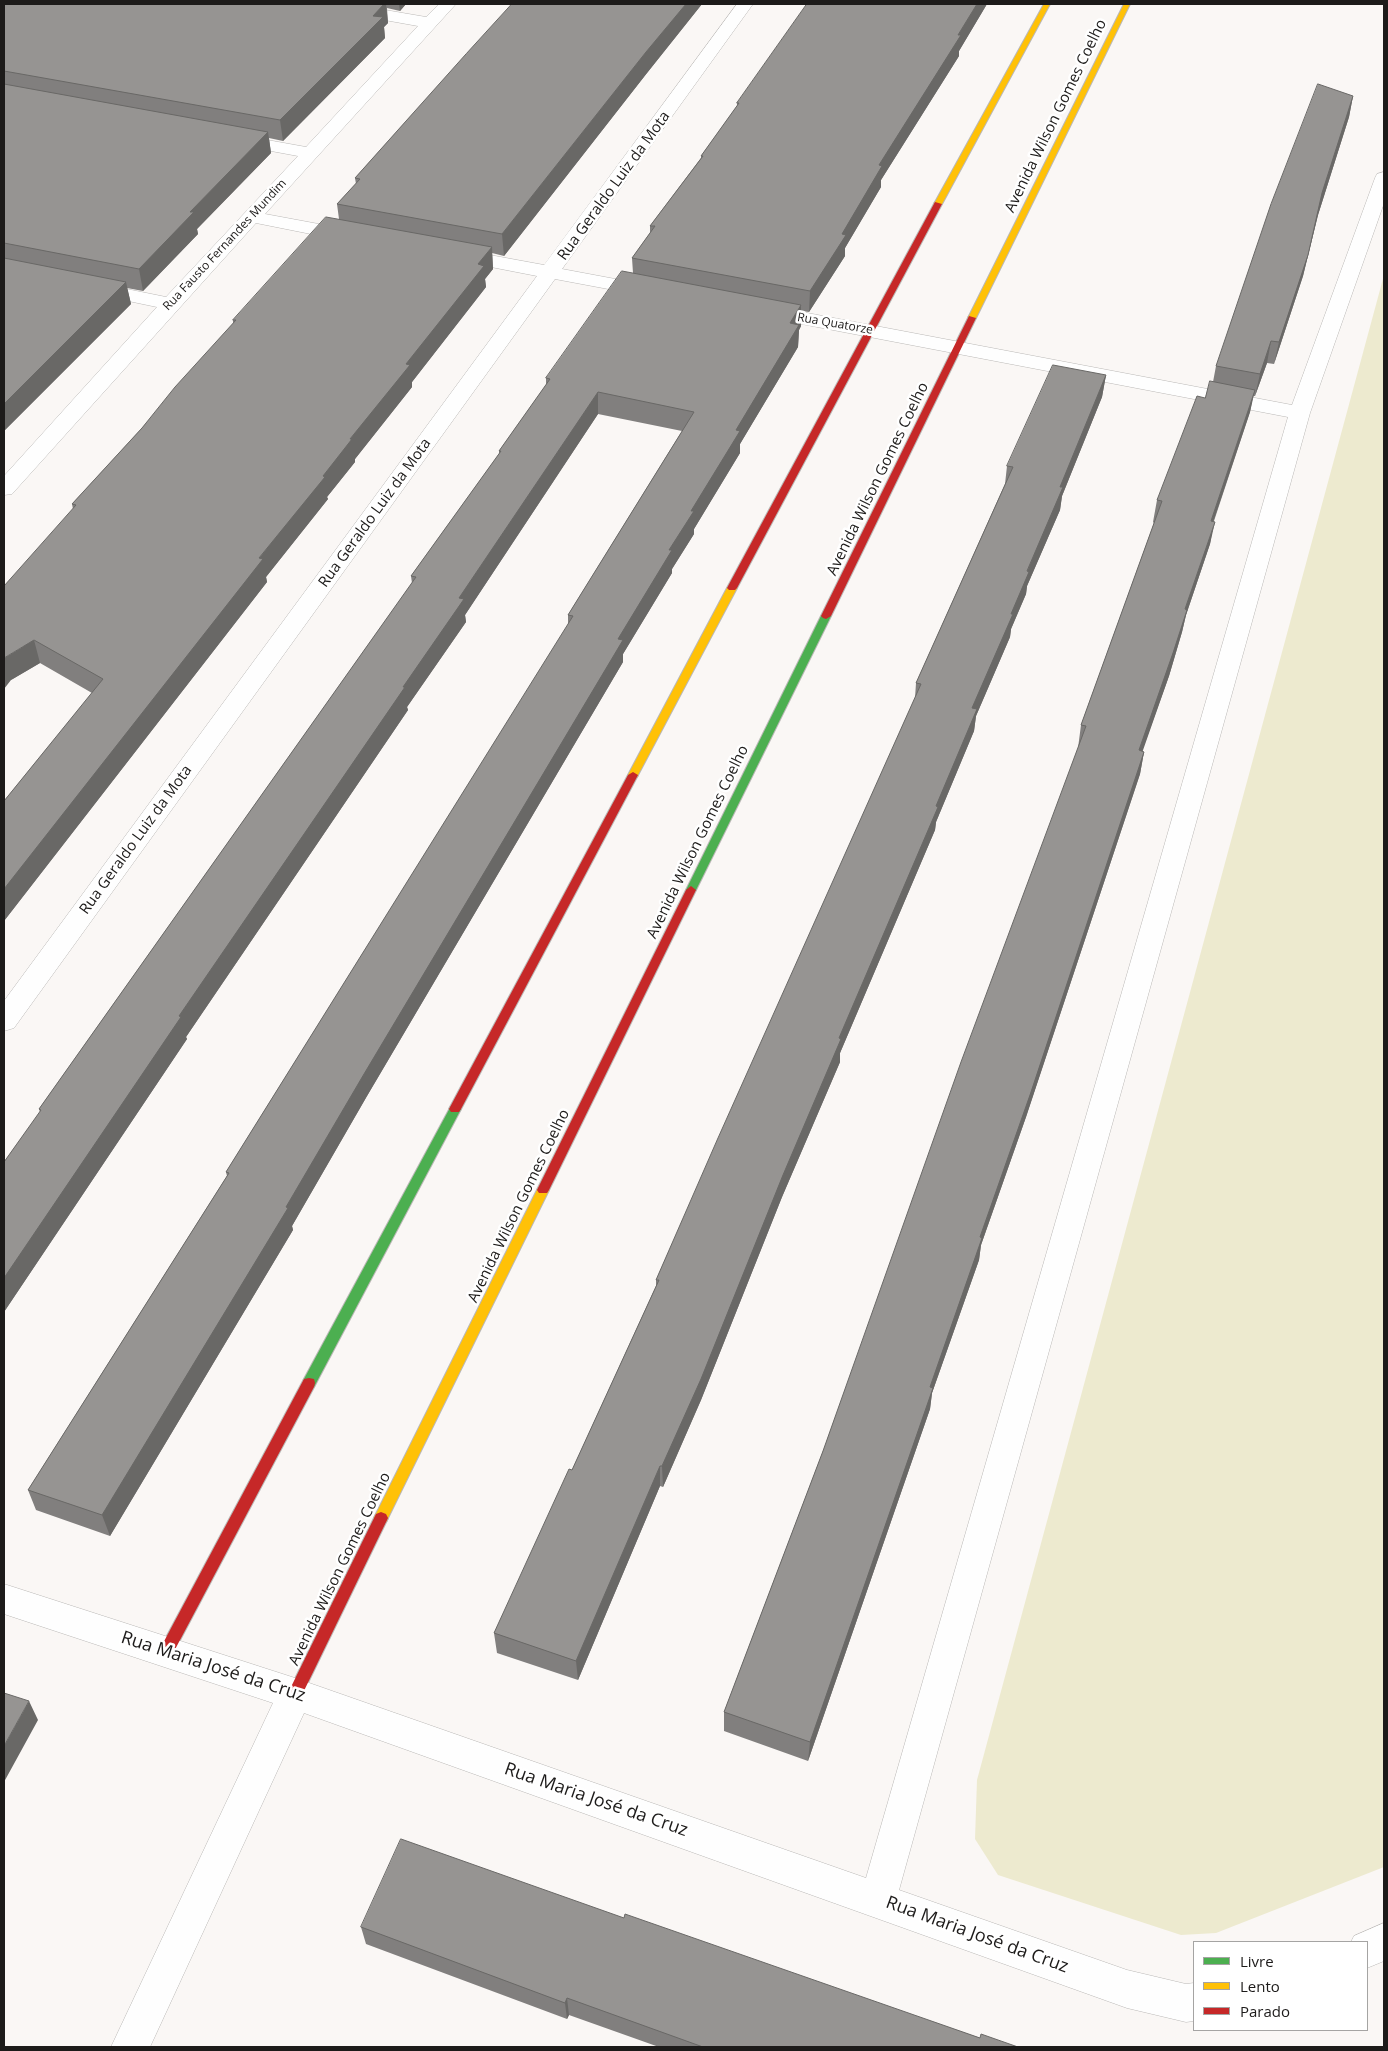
<!DOCTYPE html>
<html>
<head>
<meta charset="utf-8">
<style>
	body { margin:0 }
	#map { position:relative; width:1388px; height:2051px; overflow:hidden; background:#faf7f5; font-family:"Open Sans",sans-serif }
	canvas { display:block }
	.frame { position:absolute; inset:0; border:5px solid #1d1b1a; pointer-events:none }
	.legend { position:absolute; left:1193px; top:1941px; width:175px; height:90px; box-sizing:border-box; background:#fff; border:1px solid #a5a4a3; margin:0; padding:6px 9px; list-style:none; font-size:15px; color:#1d1b1a }
	.legend li { display:flex; align-items:center; gap:10px; height:25px }
	.legend b { width:25px; border:1px solid #a5a4a3 }
</style>
</head>
<body>
<div id="map">
<canvas width="1388" height="2051"></canvas>
<div class="frame"></div>
<ul class="legend">
<li><b style="height:6px;background:#4caf50"></b>Livre</li>
<li><b style="height:6px;background:#ffc107"></b>Lento</li>
<li><b style="height:6px;background:#c62828"></b>Parado</li>
</ul>
</div>
<script>
const c = document.querySelector('canvas').getContext('2d');
c.lineJoin = 'round';
function paint(path, color) { c.fillStyle = color; c.fill(path, 'evenodd'); }
function trace(path, color, width, dash) { c.strokeStyle = color; c.lineWidth = width; c.lineCap = dash ? 'butt' : 'round'; c.setLineDash(dash || []); c.stroke(path); }
function drawText(font, color, halo, rows, align = 'center') {
  c.font = font + ' "Open Sans",sans-serif'; c.lineWidth = 5; c.setLineDash([]); c.textBaseline = 'middle'; c.strokeStyle = halo; c.fillStyle = color; for (const [text, x, y, turn = 0] of rows) {
    c.save(); c.translate(x, y); c.rotate((+turn || 0) * Math.PI / 180); c.textAlign = isNaN(turn) ? turn : align; if (halo) c.strokeText(text, 0, 0); c.fillText(text, 0, 0); c.restore();
  }
}
paint(new Path2D(`
	M 1384,275 L 1384,1867 L 1216,1933 L 1181,1935 L 998,1875 L 975,1839 L 977,1780 Z`), '#edeacf');
const street = new Path2D(`
	M 315,4 L 350,4 L 426,17 L 439,4 L 456,4 L 265,214 L 351,230 L 358,232 L 361,236 L 358,240 L 351,242 L 256,223 L 12,494 L 4,495 L 4,476 L 157,307 L 85,292 L 82,288 L 85,284 L 92,282 L 166,297 L 298,156 L 228,143 L 225,139 L 228,135 L 234,134 L 306,147 L 418,26 L 323,9 L 317,8 Z
	M 737,4 L 753,4 L 562,269 L 658,287 L 661,291 L 658,295 L 651,297 L 555,279 L 14,1028 L 4,1031 L 4,1001 L 537,276 L 450,259 L 447,255 L 450,251 L 457,249 L 544,265 Z
	M 1384,172 L 1384,203 L 1310,413 L 899,1890 L 1127,1970 L 1186,1984 L 1194,1983 L 1194,2021 L 1186,2022 L 1127,2008 L 304,1713 L 150,2047 L 111,2047 L 273,1703 L 4,1614 L 4,1584 L 295,1678 L 866,1878 L 1288,417 L 765,317 L 758,315 L 755,311 L 758,307 L 765,305 L 1292,405 L 1375,178 L 1377,174 Z
	M 1384,1923 L 1384,1961 L 1367,1968 L 1367,1942 L 1351,1942 L 1354,1936 Z`);
const fast = new Path2D(`
	M 826,613 L 831,616 L 696,890 L 691,894 L 687,893 L 686,890 L 821,616 Z
	M 455,1105 L 459,1106 L 461,1109 L 314,1387 L 309,1388 L 304,1387 L 303,1383 L 304,1379 L 451,1106 Z`);
const slow = new Path2D(`
	M 1044,4 L 1050,4 L 942,204 L 935,206 L 934,204 Z
	M 1124,4 L 1130,4 L 976,318 L 969,320 L 968,318 Z
	M 732,585 L 737,588 L 638,775 L 637,777 L 629,777 L 628,775 L 727,588 Z
	M 543,1185 L 547,1187 L 549,1190 L 386,1522 L 381,1524 L 376,1522 L 374,1518 L 376,1514 L 537,1190 L 539,1187 Z`);
const jam = new Path2D(`
	M 935,202 L 942,204 L 737,588 L 735,590 L 729,590 L 727,588 Z
	M 969,316 L 976,318 L 831,616 L 826,619 L 823,618 L 821,616 Z
	M 633,772 L 638,775 L 461,1109 L 459,1112 L 451,1112 L 449,1109 L 628,775 Z
	M 691,886 L 696,890 L 549,1190 L 547,1193 L 539,1193 L 537,1190 L 686,890 Z
	M 309,1378 L 314,1379 L 315,1383 L 314,1387 L 171,1657 L 166,1658 L 161,1657 L 159,1652 L 161,1647 L 304,1379 Z
	M 381,1512 L 386,1514 L 388,1518 L 300,1699 L 295,1701 L 290,1699 L 288,1694 L 290,1689 L 376,1514 Z`);
trace(street, '#bab8b6', 1);
trace(fast, '#bab8b6', 2);
trace(slow, '#bab8b6', 2);
trace(jam, '#bab8b6', 2);
paint(street, '#fefefe');
paint(fast, '#4caf50');
paint(slow, '#ffc107');
paint(jam, '#c62828');
paint(new Path2D(`
	M 4,4 L 406,4 L 400,11 L 387,8 L 388,23 L 384,27 L 385,38 L 283,141 L 269,138 L 271,153 L 197,229 L 198,234 L 143,291 L 127,288 L 131,304 L 5,430 L 4,430 Z
	M 512,4 L 702,4 L 647,73 L 504,256 L 492,253 L 493,269 L 485,279 L 486,287 L 412,382 L 412,387 L 355,459 L 355,462 L 327,497 L 328,499 L 266,577 L 267,582 L 4,921 L 4,801 L 92,693 L 40,663 L 11,680 L 73,509 L 72,504 L 142,428 L 233,324 L 233,320 L 339,219 L 337,204 L 356,184 L 355,178 Z
	M 807,4 L 987,4 L 959,51 L 959,56 L 881,180 L 881,187 L 845,248 L 845,256 L 809,312 L 801,311 L 801,326 L 799,330 L 798,347 L 740,444 L 740,453 L 694,529 L 694,534 L 672,569 L 672,573 L 623,654 L 623,662 L 367,1096 L 292,1226 L 293,1230 L 110,1536 L 36,1510 L 28,1490 L 227,1176 L 226,1172 L 568,625 L 568,615 L 682,431 L 598,414 L 465,615 L 466,622 L 407,707 L 408,710 L 186,1037 L 187,1039 L 4,1312 L 4,1162 L 40,1112 L 39,1109 L 412,583 L 411,576 L 499,454 L 499,451 L 546,385 L 546,378 L 633,273 L 632,258 L 650,233 L 650,226 L 701,158 L 701,156 L 737,106 L 737,103 Z
	M 1353,96 L 1349,117 L 1318,215 L 1303,276 L 1274,364 L 1267,363 L 1255,396 L 1253,396 L 1250,412 L 1214,521 L 1210,544 L 1186,615 L 1182,632 L 1169,676 L 1142,751 L 1144,752 L 1140,774 L 1026,1117 L 981,1245 L 979,1260 L 932,1393 L 930,1409 L 808,1761 L 724,1731 L 724,1712 L 823,1451 L 1078,748 L 1081,725 L 1154,523 L 1153,522 L 1157,500 L 1213,382 L 1216,366 Z
	M 1106,375 L 1102,397 L 1062,496 L 1060,510 L 1027,586 L 1026,594 L 1011,629 L 1010,637 L 976,716 L 974,731 L 936,822 L 935,830 L 840,1053 L 840,1062 L 782,1197 L 701,1400 L 663,1487 L 660,1486 L 578,1680 L 497,1653 L 494,1633 L 572,1470 L 656,1286 L 656,1280 L 915,698 L 916,683 L 1005,484 L 1007,466 Z
	M 624,1918 L 980,2038 L 1018,2047 L 659,2047 L 569,2015 L 567,2019 L 366,1944 L 361,1927 Z`), '#817f7e');
paint(new Path2D(`
	M 384,4 L 386,4 L 388,23 L 384,27 L 385,38 L 283,141 L 280,120 L 373,16 Z
	M 399,4 L 406,4 L 400,11 Z
	M 686,4 L 702,4 L 647,73 L 504,256 L 502,234 L 646,52 Z
	M 977,4 L 987,4 L 959,51 L 959,56 L 881,180 L 881,187 L 845,248 L 845,256 L 809,312 L 810,291 L 879,165 Z
	M 1353,96 L 1349,117 L 1318,215 L 1303,276 L 1274,364 L 1279,342 L 1322,193 Z
	M 268,132 L 271,153 L 197,229 L 198,234 L 143,291 L 139,269 L 190,212 Z
	M 492,247 L 493,269 L 485,279 L 486,287 L 412,382 L 412,387 L 355,459 L 355,462 L 327,497 L 328,499 L 266,577 L 267,582 L 4,921 L 4,889 L 323,476 L 406,364 L 478,264 Z
	M 126,282 L 131,304 L 5,430 L 4,424 L 4,404 Z
	M 801,305 L 801,326 L 799,330 L 798,347 L 740,444 L 740,453 L 694,529 L 694,534 L 672,569 L 672,573 L 623,654 L 623,662 L 367,1096 L 292,1226 L 293,1230 L 110,1536 L 102,1515 L 286,1207 L 669,550 L 736,430 L 790,323 Z
	M 1271,341 L 1267,363 L 1255,396 L 1260,374 Z
	M 1106,375 L 1102,397 L 1062,496 L 1060,510 L 1027,586 L 1026,594 L 1011,629 L 1010,637 L 976,716 L 974,731 L 936,822 L 935,830 L 840,1053 L 840,1062 L 782,1197 L 701,1400 L 663,1487 L 662,1466 L 839,1038 L 936,806 L 972,708 L 1011,614 L 1060,487 Z
	M 1255,390 L 1250,412 L 1206,543 L 1211,521 Z
	M 598,392 L 598,414 L 465,615 L 466,622 L 407,707 L 408,710 L 186,1037 L 187,1039 L 4,1312 L 4,1278 L 179,1016 L 403,687 L 459,598 Z
	M 1215,522 L 1210,544 L 1186,615 L 1182,632 L 1169,676 L 1135,773 L 1139,750 L 1185,609 Z
	M 34,640 L 40,663 L 11,680 L 4,689 L 4,658 Z
	M 1144,752 L 1140,774 L 1026,1117 L 981,1245 L 979,1260 L 932,1393 L 930,1409 L 808,1761 L 810,1742 L 930,1387 L 980,1237 Z
	M 660,1466 L 660,1486 L 578,1680 L 576,1661 Z
	M 29,1701 L 38,1720 L 4,1782 L 4,1746 Z
	M 567,1998 L 569,2015 L 567,2019 L 565,2003 Z`), '#696866');
const building = new Path2D(`
	M 4,4 L 384,4 L 373,16 L 383,17 L 280,120 L 4,71 Z
	M 512,4 L 686,4 L 646,52 L 502,234 L 337,204 L 360,179 L 355,178 L 466,54 Z
	M 807,4 L 977,4 L 958,35 L 961,35 L 879,165 L 882,166 L 842,234 L 846,235 L 810,291 L 632,258 L 655,226 L 650,226 L 703,156 L 701,156 L 739,103 L 737,103 Z
	M 4,84 L 268,132 L 190,212 L 194,212 L 139,269 L 4,243 Z
	M 1318,84 L 1353,96 L 1322,193 L 1308,255 L 1279,342 L 1271,341 L 1260,374 L 1216,366 L 1271,204 Z
	M 326,217 L 492,247 L 478,264 L 484,266 L 406,364 L 410,365 L 350,439 L 352,439 L 323,476 L 325,477 L 259,558 L 263,559 L 4,889 L 4,801 L 103,679 L 34,640 L 4,658 L 4,586 L 76,505 L 72,504 L 142,428 L 175,387 L 236,320 L 233,320 Z
	M 4,258 L 126,282 L 4,404 Z
	M 622,271 L 801,305 L 790,323 L 799,325 L 736,430 L 740,431 L 691,511 L 694,511 L 669,550 L 672,550 L 618,639 L 623,640 L 364,1074 L 286,1207 L 288,1208 L 102,1515 L 28,1490 L 229,1173 L 226,1172 L 573,616 L 568,615 L 694,412 L 598,392 L 459,598 L 464,599 L 403,687 L 405,687 L 179,1016 L 181,1017 L 4,1278 L 4,1162 L 41,1110 L 39,1109 L 416,577 L 411,576 L 501,451 L 499,451 L 550,379 L 546,378 Z
	M 1053,365 L 1106,375 L 1060,487 L 1063,487 L 1027,571 L 1029,572 L 1011,614 L 1013,614 L 972,708 L 977,709 L 936,806 L 938,807 L 839,1038 L 841,1039 L 783,1175 L 701,1379 L 662,1466 L 660,1466 L 576,1661 L 494,1633 L 569,1469 L 572,1470 L 659,1280 L 656,1280 L 718,1138 L 921,684 L 916,683 L 1013,467 L 1007,466 Z
	M 1210,381 L 1255,390 L 1211,521 L 1215,522 L 1185,609 L 1187,610 L 1173,653 L 1139,750 L 1144,752 L 1030,1095 L 980,1237 L 982,1238 L 930,1387 L 933,1388 L 810,1742 L 724,1712 L 823,1451 L 961,1062 L 1086,726 L 1081,725 L 1162,501 L 1157,500 L 1197,396 L 1205,398 Z
	M 4,1693 L 29,1701 L 4,1746 Z
	M 401,1839 L 624,1918 L 625,1914 L 980,2038 L 981,2034 L 1018,2047 L 703,2047 L 567,1998 L 565,2003 L 361,1927 Z`);
paint(building, '#969492');
trace(building, '#696866', 1);
drawText('12px', '#1d1b1a', '#fff', [
	["Rua Fausto Fernandes Mundim",225,245,-47],
	["Rua Quatorze",835,324,10]
]);
drawText('15px', '#1d1b1a', '#fff', [
	["Avenida Wilson Gomes Coelho",1056,116,-64],
	["Rua Geraldo Luiz da Mota",614,186,-54],
	["Avenida Wilson Gomes Coelho",878,479,-64],
	["Rua Geraldo Luiz da Mota",375,513,-54],
	["Rua Geraldo Luiz da Mota",136,840,-54],
	["Avenida Wilson Gomes Coelho",698,842,-64],
	["Avenida Wilson Gomes Coelho",519,1206,-64],
	["Avenida Wilson Gomes Coelho",340,1569,-64]
]);
drawText('18px', '#1d1b1a', '#fff', [
	["Rua Maria José da Cruz",213,1667,18],
	["Rua Maria José da Cruz",596,1800,19],
	["Rua Maria José da Cruz",977,1935,20]
]);
</script>
</body>
</html>
